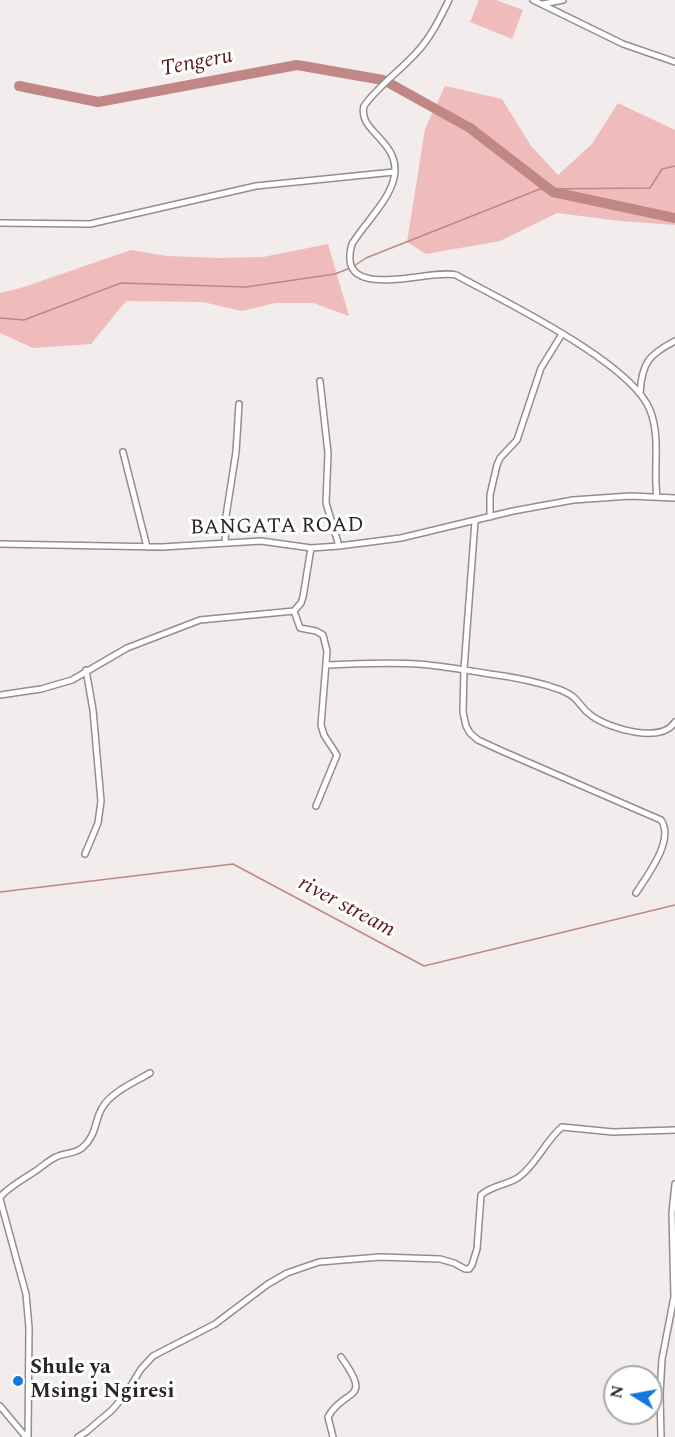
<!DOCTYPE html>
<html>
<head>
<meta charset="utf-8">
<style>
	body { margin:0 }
	#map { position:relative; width:675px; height:1437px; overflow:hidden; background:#f2ecec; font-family:Spectral,serif }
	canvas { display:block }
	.north { position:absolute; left:603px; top:1365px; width:60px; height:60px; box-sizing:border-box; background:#fff; border:2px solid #a9a8a8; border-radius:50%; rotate:281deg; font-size:16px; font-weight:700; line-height:24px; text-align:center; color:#282626 }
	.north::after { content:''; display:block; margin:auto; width:21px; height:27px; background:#1277df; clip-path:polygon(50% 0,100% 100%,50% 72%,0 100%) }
</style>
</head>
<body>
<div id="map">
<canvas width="675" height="1437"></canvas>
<div class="north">N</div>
</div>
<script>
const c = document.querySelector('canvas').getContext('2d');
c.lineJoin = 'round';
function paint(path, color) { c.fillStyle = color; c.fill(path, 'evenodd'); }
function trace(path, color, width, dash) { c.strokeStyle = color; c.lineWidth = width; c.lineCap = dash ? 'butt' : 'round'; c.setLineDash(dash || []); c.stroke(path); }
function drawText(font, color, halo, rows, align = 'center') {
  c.font = font + ' Spectral,serif'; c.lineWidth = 6; c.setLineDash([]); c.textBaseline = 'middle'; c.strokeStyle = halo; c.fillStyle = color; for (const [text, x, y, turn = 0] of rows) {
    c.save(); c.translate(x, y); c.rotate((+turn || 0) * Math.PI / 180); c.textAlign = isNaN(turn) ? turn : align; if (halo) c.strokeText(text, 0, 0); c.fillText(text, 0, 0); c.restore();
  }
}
paint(new Path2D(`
	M 479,0 L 496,0 L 523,10 L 512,39 L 470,22 Z
	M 445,86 L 502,99 L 531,146 L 558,175 L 592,144 L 618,103 L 675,130 L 675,225 L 620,221 L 557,213 L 500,241 L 426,254 L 407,242 L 425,129 Z
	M 328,244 L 349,316 L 313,303 L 275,303 L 242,311 L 203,302 L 126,301 L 91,344 L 33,348 L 0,333 L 0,293 L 24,287 L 131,250 L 167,256 L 220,258 L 263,257 Z`), '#f0bbbb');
trace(new Path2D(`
	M 354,266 L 366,258 L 540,189 L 650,188 L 662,169 L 675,166
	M 0,318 L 24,320 L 121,283 L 246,287 L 335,274 L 350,268
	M 0,892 L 233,864 L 424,966 L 675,905`), '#c08786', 1.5);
trace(new Path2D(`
	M 389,83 L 470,128 L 553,192 L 675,218
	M 19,86 L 98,102 L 297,65 L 383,80`), '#c08786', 10);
const street = new Path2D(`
	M 449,0 C 440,18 431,37 417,52 C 400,71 379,85 364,106 C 357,132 402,141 394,178 C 389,201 364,224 352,244 C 334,305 430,268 456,275 C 503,301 631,362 650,410 C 661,438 653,468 657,497
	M 533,0 L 623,44 L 675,62
	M 543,4 L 563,0
	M 0,223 L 90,224 L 256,186 L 394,172
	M 320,381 L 328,453 L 326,503 L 339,546
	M 640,393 C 642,363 648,355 675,341
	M 123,452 L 147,547
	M 490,517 L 490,495 L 497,465 L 500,458 L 517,440 L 541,368 L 562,334
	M 475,521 L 464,669 L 463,712 L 466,726 L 470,733 L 478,740 L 502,751 L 661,820 C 675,840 647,876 636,893
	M 225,543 L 226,516 L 236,452 L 239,404
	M 0,544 L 162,547 L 261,541 L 311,548 L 339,546 L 401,538 L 513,511 L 573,500 L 630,496 L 675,498
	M 294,611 L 300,628 L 316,631 L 323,635 L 327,651 L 321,725 L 324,735 L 337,755 L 316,806
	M 326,665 C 357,664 388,662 418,664 C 442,666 466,670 490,674 C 514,677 539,682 561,690 C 582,699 577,706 592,716 C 610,729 661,744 675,722
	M 0,695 L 41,689 L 72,680 L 127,648 L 200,620 L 294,611 L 301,603 L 303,597 L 311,548
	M 85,854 L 98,823 L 101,801 L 93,710 L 86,670
	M 0,1197 C 11,1185 24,1179 37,1170 C 43,1166 49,1160 56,1157 C 64,1153 74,1154 82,1148 C 97,1135 94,1122 102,1108 C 111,1092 135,1082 150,1073
	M 0,1199 L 26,1294 L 29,1328 L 28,1437
	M 0,1406 L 26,1437
	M 78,1437 L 86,1432 L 112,1410 L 125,1395 L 141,1369 L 153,1356 L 215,1324 L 268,1284 L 287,1273 L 319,1262 L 380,1257 L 440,1259 L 454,1263 L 465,1269 L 469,1269 L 472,1265 L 477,1249 L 481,1195 C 492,1185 508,1185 519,1177 C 537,1164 545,1141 562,1127 L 613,1132 L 675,1130
	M 333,1437 L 328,1417 C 344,1387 374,1403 341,1357
	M 661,1437 L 660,1394 L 662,1359 L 674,1297 L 672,1213 L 675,1184`);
trace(street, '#938e8e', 8);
trace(street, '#fff', 5);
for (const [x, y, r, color] of [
	[18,1381,6,"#1277df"]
]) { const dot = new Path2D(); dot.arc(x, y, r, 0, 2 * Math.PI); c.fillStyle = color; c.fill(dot); trace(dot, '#fff', 2); }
drawText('21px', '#282626', '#fff', [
	["BANGATA ROAD",277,528,-1]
]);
drawText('bold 21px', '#282626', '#fff', [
	["Shule ya",30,1369],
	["Msingi Ngiresi",30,1393]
], 'left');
drawText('italic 22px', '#5d171e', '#fff', [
	["Tengeru",197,64,-11],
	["river stream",346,908,28]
]);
</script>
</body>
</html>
